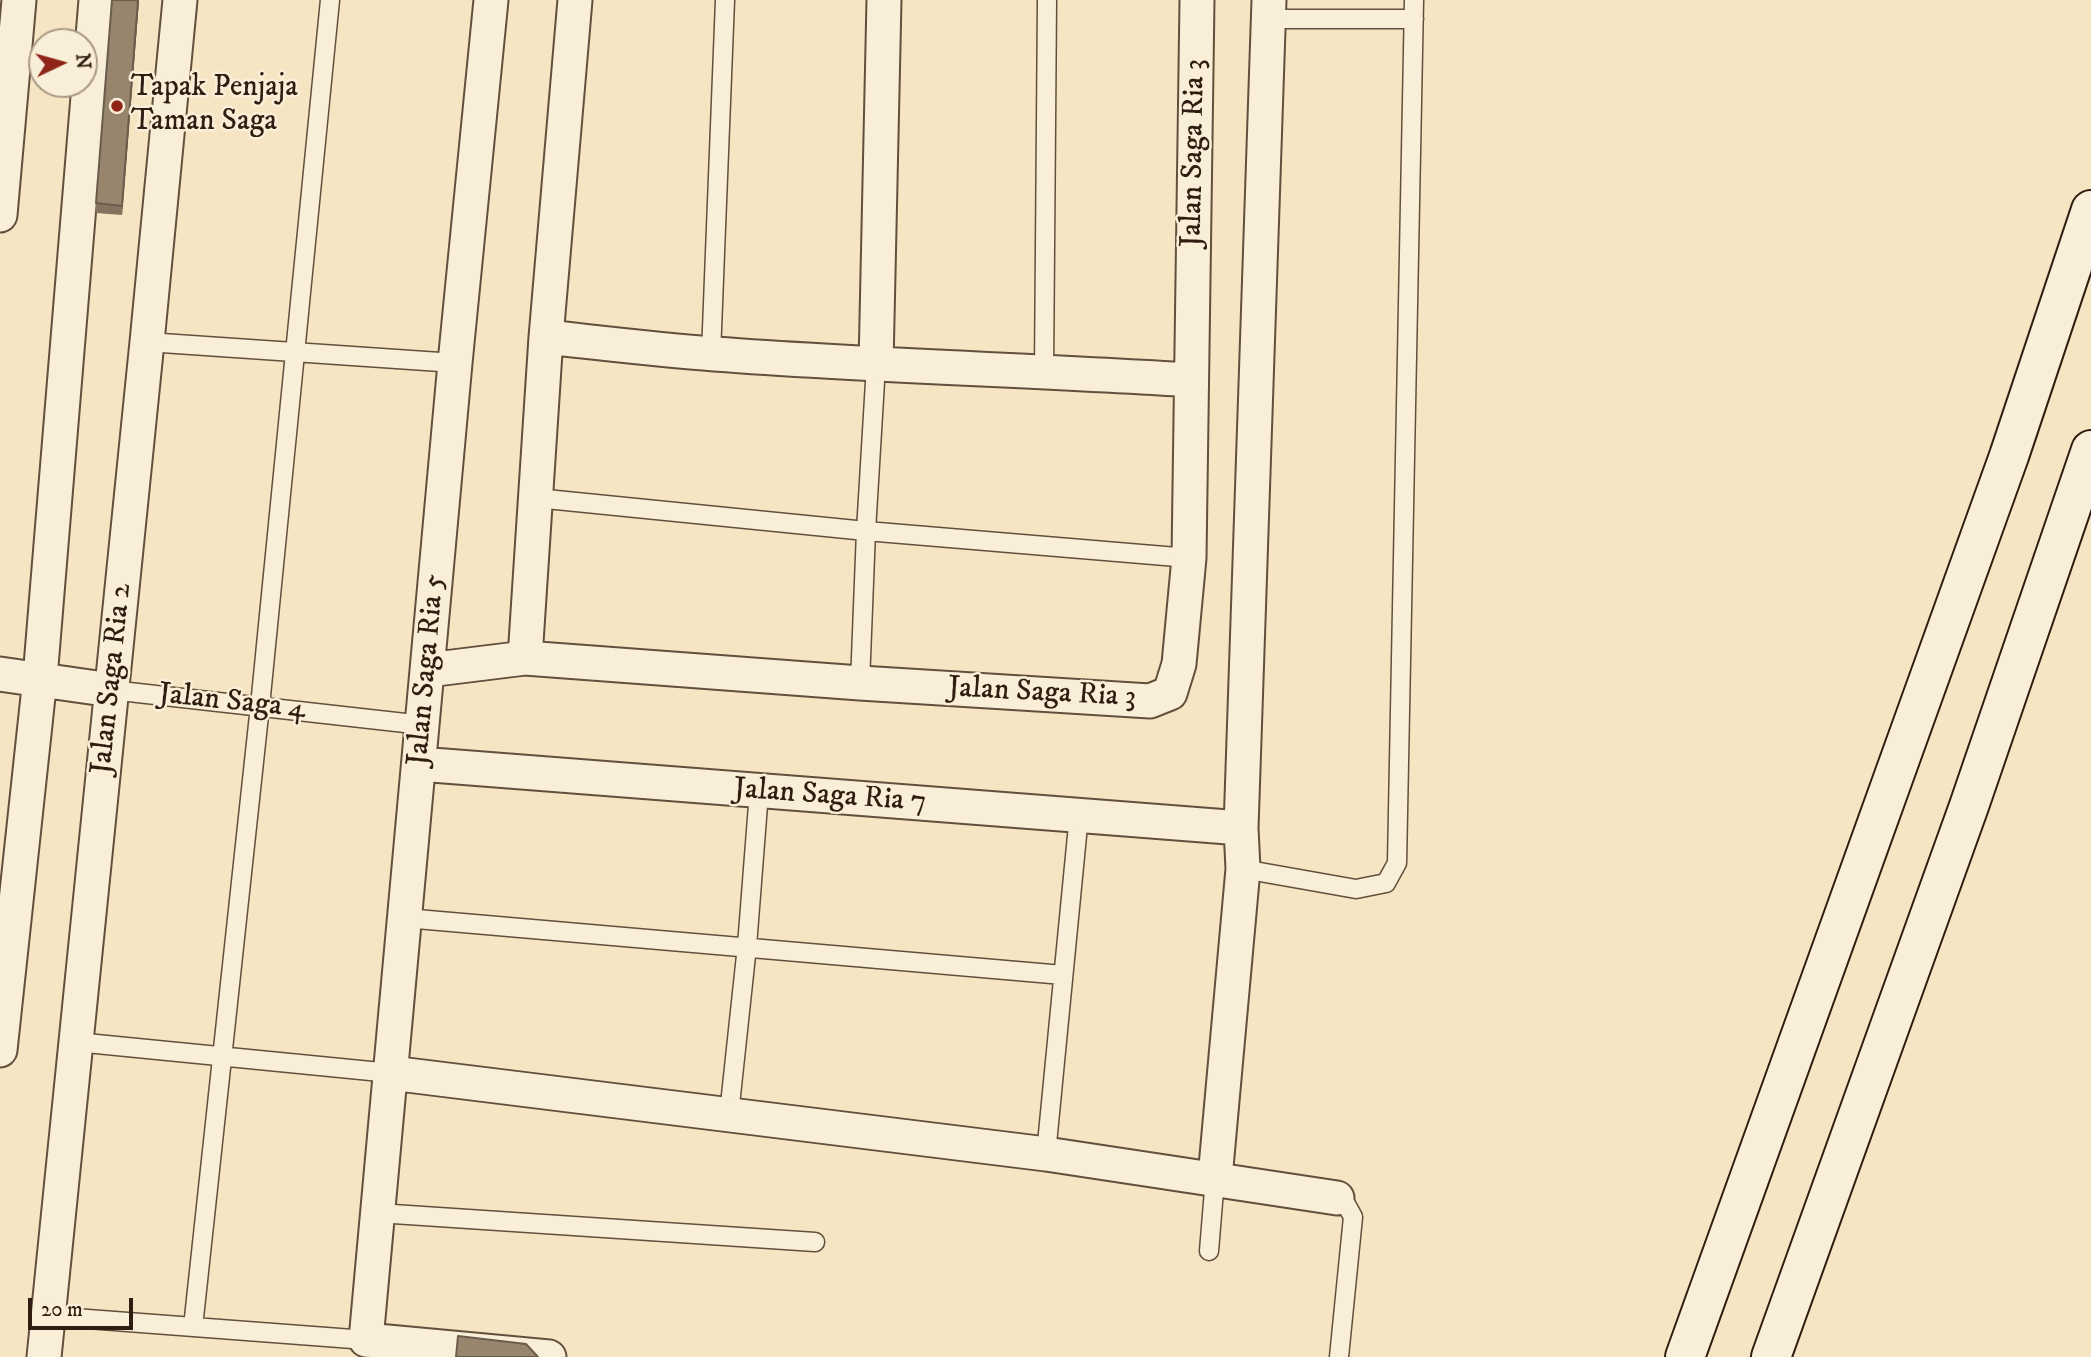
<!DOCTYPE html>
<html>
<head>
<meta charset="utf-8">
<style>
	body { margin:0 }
	#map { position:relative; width:2091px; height:1357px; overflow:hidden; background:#f6e5c2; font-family:"IM FELL DW Pica",serif }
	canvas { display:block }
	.north { position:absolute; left:28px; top:28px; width:70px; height:70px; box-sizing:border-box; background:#f9eed7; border:2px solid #a99a88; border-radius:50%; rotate:85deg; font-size:19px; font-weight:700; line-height:28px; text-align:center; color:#301d11 }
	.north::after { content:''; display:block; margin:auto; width:24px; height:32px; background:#8f2418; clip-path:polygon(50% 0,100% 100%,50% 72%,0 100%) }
	.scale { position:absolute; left:28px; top:1298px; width:105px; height:32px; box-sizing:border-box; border:4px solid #301d11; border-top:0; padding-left:9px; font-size:21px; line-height:24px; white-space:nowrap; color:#301d11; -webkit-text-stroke:5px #f9eed7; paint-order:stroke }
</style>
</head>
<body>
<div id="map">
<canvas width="2091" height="1357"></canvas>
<div class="north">N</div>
<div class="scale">20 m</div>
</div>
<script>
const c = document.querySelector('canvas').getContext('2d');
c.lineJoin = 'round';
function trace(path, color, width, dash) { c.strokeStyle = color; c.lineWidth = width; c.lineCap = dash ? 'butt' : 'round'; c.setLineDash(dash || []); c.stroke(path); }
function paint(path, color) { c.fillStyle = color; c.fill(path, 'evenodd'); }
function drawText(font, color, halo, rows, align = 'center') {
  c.font = font + ' "IM FELL DW Pica",serif'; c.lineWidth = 5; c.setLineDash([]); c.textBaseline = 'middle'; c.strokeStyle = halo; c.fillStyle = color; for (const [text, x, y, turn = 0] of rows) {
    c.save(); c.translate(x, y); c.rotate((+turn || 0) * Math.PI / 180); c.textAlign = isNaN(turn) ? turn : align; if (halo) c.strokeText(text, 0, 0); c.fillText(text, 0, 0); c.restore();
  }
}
const lane = new Path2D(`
	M 1268,19 L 1414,19
	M 147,342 L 455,363
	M 711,354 L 725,0
	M 1044,371 L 1047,0
	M 536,498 L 866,531 L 1189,558
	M 860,683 L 866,531 L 876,365
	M 111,690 L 423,725
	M 1243,869 L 1356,889 L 1386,883 L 1397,863 L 1414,0
	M 405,918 L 1063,975
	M 76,1042 L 391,1073
	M 729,1114 L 747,946 L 759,792
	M 1046,1154 L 1079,815
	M 1337,1198 L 1347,1206 L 1353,1217 L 1339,1357
	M 378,1213 L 815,1242
	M 1209,1251 L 1215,1178
	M 48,1316 L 366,1340
	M 193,1327 L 260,706 L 330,0`);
const street = new Path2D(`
	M 491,0 L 455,363 L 366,1340 L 549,1357
	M 0,215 L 19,0
	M 546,337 C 602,343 659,350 715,354 C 873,366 1032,370 1191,380
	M 876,365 L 884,0
	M 525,658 L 546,337 L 575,0
	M 428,670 L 525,658 L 860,683 L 1150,701 L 1170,693 L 1179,664 L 1189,558 L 1197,0
	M 0,674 L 111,690
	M 419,764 L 1241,828
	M 0,1050 L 40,678 L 96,0
	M 391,1073 L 1046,1154 L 1337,1198
	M 1215,1178 L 1243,869 L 1241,828 L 1269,0
	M 44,1357 L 147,342 L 180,0`);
const secondary = new Path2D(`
	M 1685,1357 L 2009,456 L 2091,210
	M 1771,1357 L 1969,806 L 2091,450`);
trace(lane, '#624f3d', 21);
trace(street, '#624f3d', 37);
trace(secondary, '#301d11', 42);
trace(lane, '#f9eed7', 18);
trace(street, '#f9eed7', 33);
trace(secondary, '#f9eed7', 38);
paint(new Path2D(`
	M 139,0 L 122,215 L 96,213 L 96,203 Z`), '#82725e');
paint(new Path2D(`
	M 138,0 L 139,0 L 122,215 L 122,206 Z`), '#6a5d4c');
const building = new Path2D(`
	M 112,0 L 138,0 L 122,206 L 96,203 Z
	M 458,1336 L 526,1344 L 538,1357 L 456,1357 Z`);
paint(building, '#97856d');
trace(building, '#6a5d4c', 2);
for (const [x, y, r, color] of [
	[117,106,7,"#8f2418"]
]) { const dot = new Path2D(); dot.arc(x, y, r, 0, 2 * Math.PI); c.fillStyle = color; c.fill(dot); trace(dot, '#f9eed7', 2.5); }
drawText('30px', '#301d11', '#f9eed7', [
	["Tapak Penjaja",131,89],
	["Taman Saga",131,123]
], 'left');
drawText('30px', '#301d11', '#f9eed7', [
	["Jalan Saga Ria 3",1195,153,-89],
	["Jalan Saga Ria 5",428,670,-85],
	["Jalan Saga Ria 2",113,679,-84],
	["Jalan Saga Ria 3",1042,694,3],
	["Jalan Saga 4",232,703,6],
	["Jalan Saga Ria 7",830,797,4]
]);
</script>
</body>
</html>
